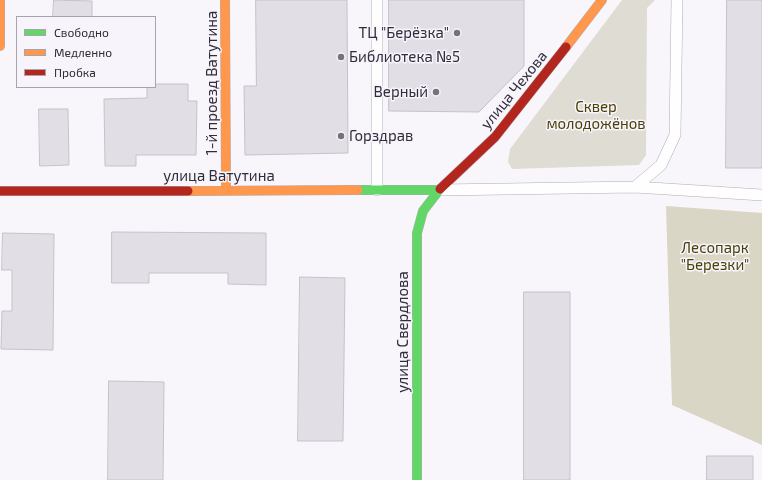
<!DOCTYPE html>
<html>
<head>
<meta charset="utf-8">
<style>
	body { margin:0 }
	#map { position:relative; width:762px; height:480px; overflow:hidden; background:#f8f6fa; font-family:"Exo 2",sans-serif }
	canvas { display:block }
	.legend { position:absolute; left:16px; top:16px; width:140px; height:72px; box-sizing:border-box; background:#f7f4fc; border:1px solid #a8a4ae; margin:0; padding:5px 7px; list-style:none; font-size:12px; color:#312c39 }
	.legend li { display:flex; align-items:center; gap:8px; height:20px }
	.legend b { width:20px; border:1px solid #a8a4ae }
</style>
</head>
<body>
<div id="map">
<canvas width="762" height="480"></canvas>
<ul class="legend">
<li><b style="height:5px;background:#63d668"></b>Свободно</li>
<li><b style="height:5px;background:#ff974d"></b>Медленно</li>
<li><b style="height:5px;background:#b3261e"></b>Пробка</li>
</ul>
</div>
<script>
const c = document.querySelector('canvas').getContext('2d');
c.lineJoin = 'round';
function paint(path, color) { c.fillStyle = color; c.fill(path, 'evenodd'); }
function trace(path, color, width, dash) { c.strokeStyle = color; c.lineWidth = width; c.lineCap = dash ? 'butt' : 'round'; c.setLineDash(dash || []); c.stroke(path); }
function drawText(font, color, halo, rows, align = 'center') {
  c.font = font + ' "Exo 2",sans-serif'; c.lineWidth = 3; c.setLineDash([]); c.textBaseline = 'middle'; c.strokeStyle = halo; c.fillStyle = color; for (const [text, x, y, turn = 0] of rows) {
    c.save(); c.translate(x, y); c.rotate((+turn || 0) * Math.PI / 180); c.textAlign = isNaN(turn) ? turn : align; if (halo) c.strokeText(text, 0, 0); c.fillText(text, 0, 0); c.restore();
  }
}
paint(new Path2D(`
	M 622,0 L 655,0 L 647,8 L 646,155 L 639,165 L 512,169 L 508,162 L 510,149 Z`), '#dfdcd3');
paint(new Path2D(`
	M 666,206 L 762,213 L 762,445 L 672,405 Z`), '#dad6c6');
const building = new Path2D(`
	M 54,0 L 92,1 L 92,17 L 53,17 Z
	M 256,0 L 347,0 L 348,153 L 245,155 L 244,86 L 256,86 Z
	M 389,0 L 524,0 L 524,66 L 479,112 L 389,111 Z
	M 727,0 L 762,0 L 762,168 L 726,168 Z
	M 155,84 L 188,84 L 188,101 L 197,101 L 196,155 L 136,155 L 136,166 L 105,166 L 104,99 L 147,98 L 147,87 L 155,87 Z
	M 39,109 L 68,109 L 69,165 L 40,166 Z
	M 112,232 L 266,233 L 266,285 L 228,284 L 228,273 L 149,273 L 149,283 L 112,283 Z
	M 3,233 L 54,234 L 53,350 L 1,349 L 2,311 L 12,311 L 12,270 L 2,270 Z
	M 300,277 L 345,278 L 343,441 L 298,441 Z
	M 524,292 L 570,292 L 570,480 L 524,480 Z
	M 109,381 L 164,382 L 163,480 L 108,480 Z
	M 707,456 L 753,456 L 753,480 L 707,480 Z`);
paint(building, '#e1dee5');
trace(building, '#c5c2ca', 1);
const lane = new Path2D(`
	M 377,0 L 377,190
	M 635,187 L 661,165 L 675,135 L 677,0
	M 441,190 L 635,187 L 762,195`);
const fast = new Path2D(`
	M 358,190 L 439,190
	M 417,480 L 417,233 L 423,211 L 440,189`);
const slow = new Path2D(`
	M 0,0 L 0,46
	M 225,0 L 226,190
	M 566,47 L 602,0
	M 188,191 L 358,190`);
const jam = new Path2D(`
	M 440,189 L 495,137 L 566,47
	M 0,191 L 188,191`);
trace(lane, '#b0adb5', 12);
trace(fast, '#b0adb5', 10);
trace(slow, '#b0adb5', 10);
trace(jam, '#b0adb5', 10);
trace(lane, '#fefefe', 11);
trace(fast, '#63d668', 9);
trace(slow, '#ff974d', 9);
trace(jam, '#b3261e', 9);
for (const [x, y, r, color] of [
	[457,33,4,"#77737d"],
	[341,57,4,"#77737d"],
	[436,92,4,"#77737d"],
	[341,136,4,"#77737d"]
]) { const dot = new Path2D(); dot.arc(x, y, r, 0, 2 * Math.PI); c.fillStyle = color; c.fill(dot); trace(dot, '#f7f4fc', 1.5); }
drawText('15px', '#312c39', '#f7f4fc', [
	["ТЦ \"Берёзка\"",449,33],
	["Библиотека №5",349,57,"left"],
	["Верный",428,92],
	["Горздрав",349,136,"left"]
], 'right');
drawText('15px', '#312c39', '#f7f4fc', [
	["1-й проезд Ватутина",212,83,-90],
	["улица Чехова",514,90,-51],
	["улица Ватутина",219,176],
	["улица Свердлова",403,332,-90]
]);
drawText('15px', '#4a4006', '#f7f4fc', [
	["Сквер",596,107],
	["молодожёнов",596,124],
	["Лесопарк",715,248],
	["\"Березки\"",715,265]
]);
</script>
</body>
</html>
